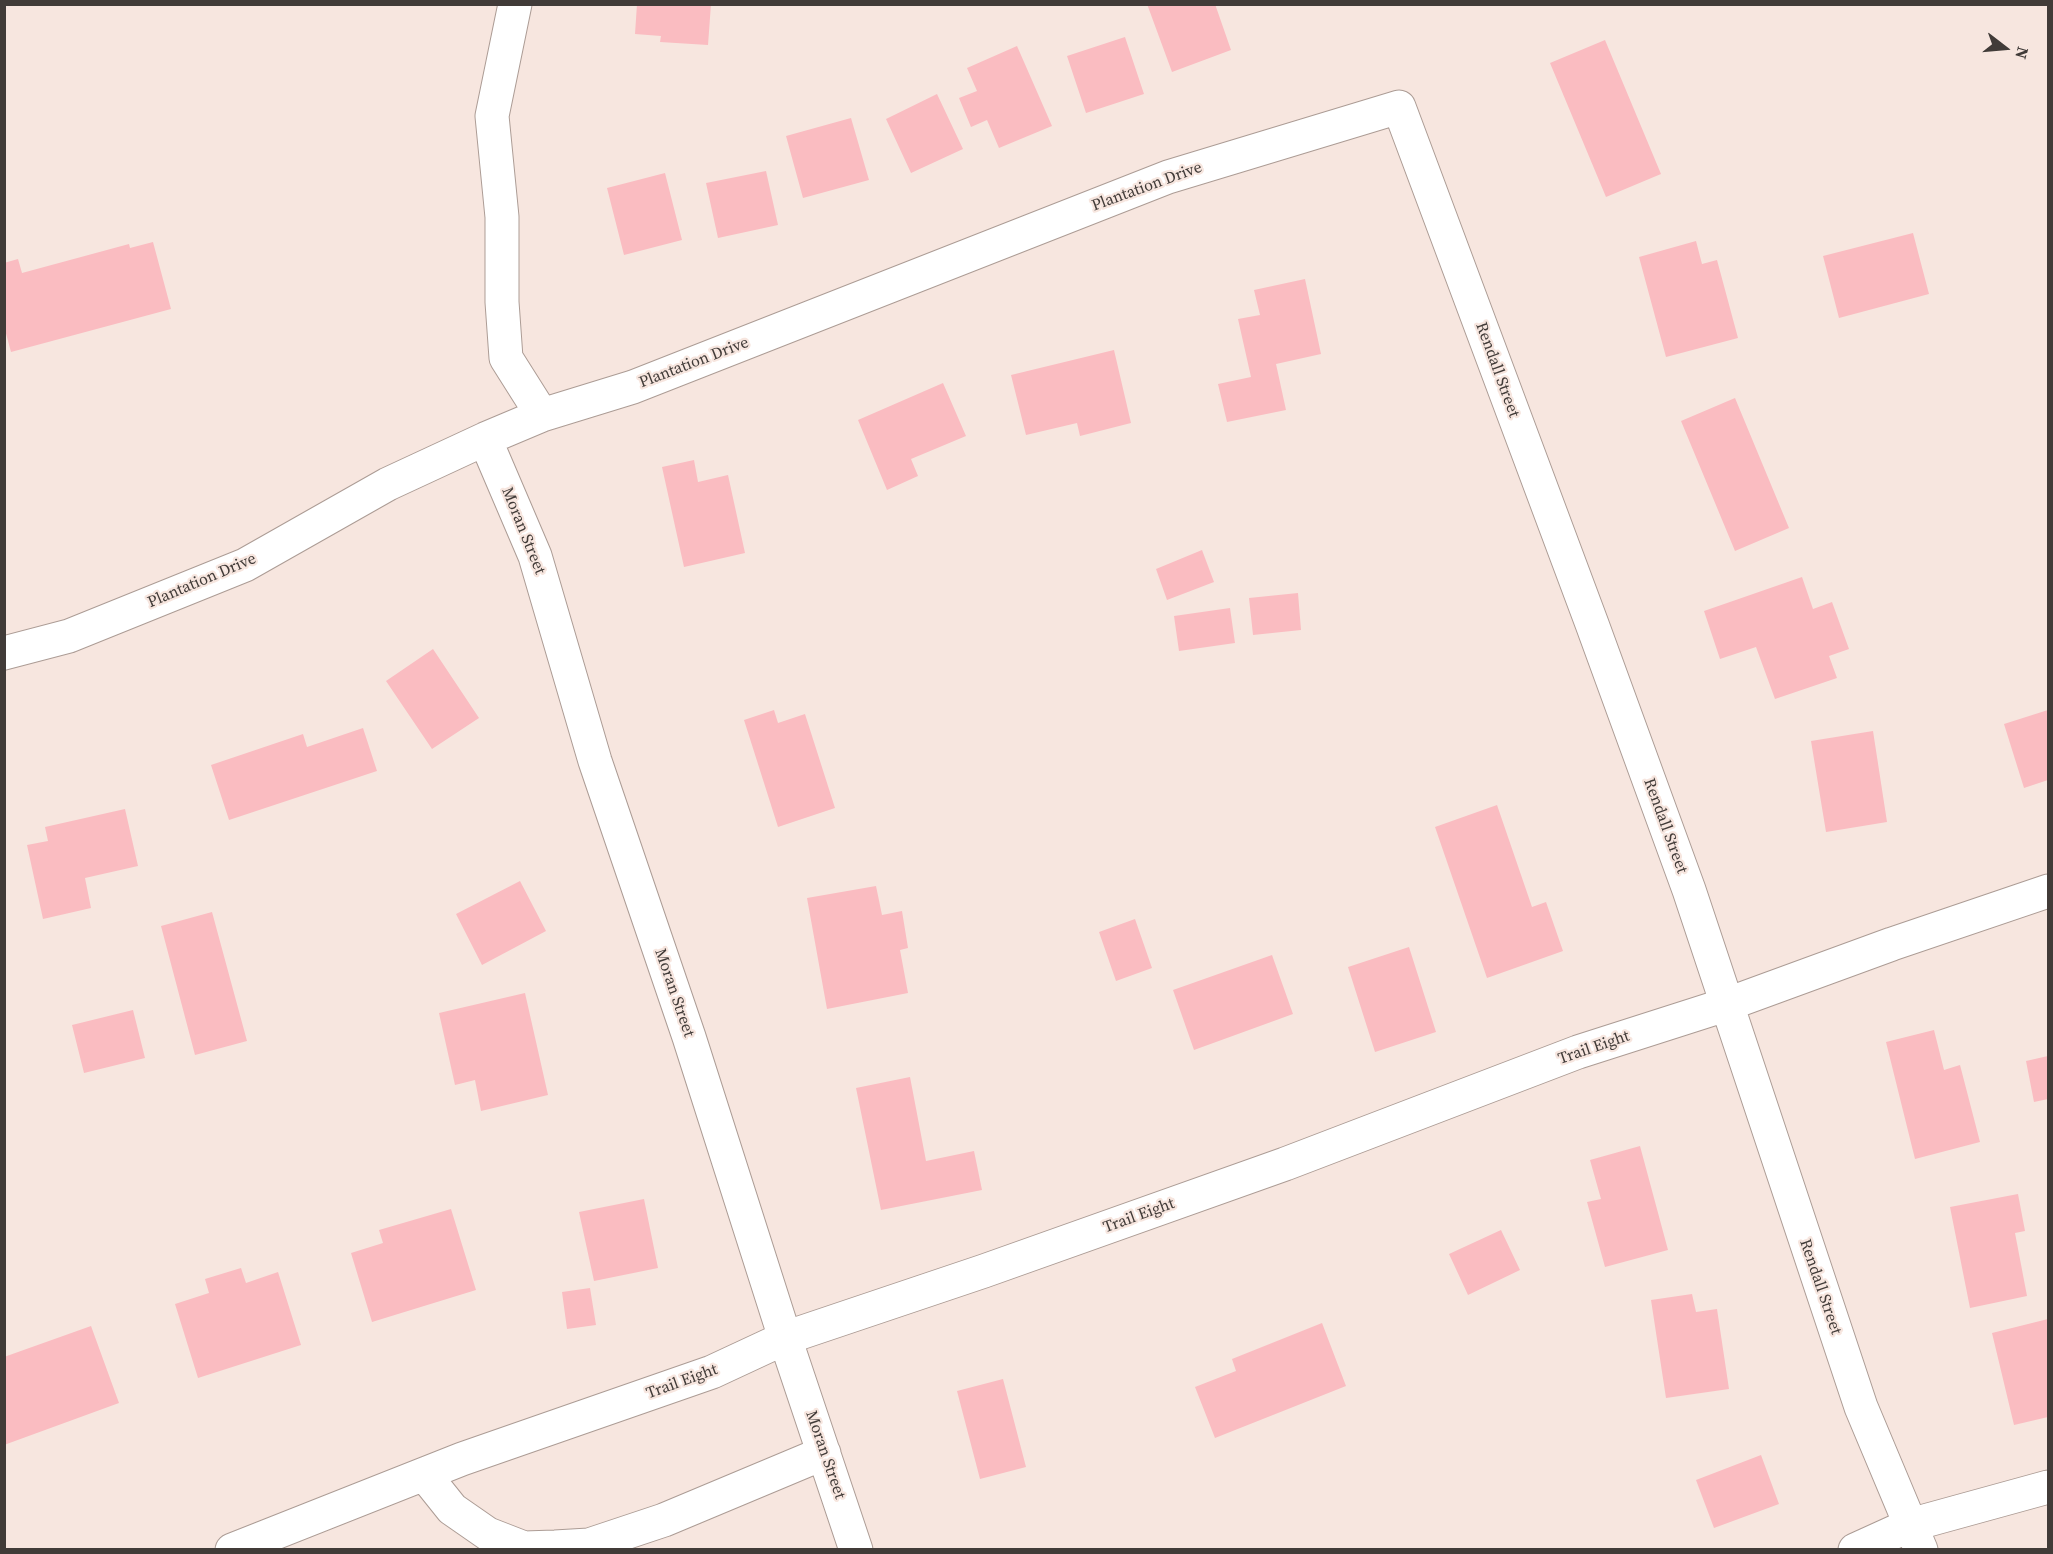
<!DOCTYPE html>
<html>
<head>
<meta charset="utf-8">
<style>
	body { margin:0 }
	#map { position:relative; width:2053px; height:1554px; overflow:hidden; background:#f7e6df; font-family:"Source Serif 4",serif }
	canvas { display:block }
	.frame { position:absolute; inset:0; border:6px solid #413b38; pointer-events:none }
	.north { position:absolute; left:1975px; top:18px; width:60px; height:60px; -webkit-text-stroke:4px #f7e6df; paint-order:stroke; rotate:106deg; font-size:16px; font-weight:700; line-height:24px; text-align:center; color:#413b38 }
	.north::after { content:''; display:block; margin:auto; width:21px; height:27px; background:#413b38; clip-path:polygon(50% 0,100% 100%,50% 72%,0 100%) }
</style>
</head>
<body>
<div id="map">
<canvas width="2053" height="1554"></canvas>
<div class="frame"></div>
<div class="north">N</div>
</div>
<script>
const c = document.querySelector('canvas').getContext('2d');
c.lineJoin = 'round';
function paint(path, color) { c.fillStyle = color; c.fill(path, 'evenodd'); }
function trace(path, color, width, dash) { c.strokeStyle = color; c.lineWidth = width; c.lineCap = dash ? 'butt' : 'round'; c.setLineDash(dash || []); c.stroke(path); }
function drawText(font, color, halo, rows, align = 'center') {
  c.font = font + ' "Source Serif 4",serif'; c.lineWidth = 4.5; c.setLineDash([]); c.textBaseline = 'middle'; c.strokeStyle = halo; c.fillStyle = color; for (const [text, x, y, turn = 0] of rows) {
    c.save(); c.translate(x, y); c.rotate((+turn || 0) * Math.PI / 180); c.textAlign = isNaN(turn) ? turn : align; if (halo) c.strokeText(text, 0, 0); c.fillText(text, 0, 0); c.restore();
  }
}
paint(new Path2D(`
	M 637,4 L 711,4 L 708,45 L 660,42 L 661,36 L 635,34 Z
	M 1147,4 L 1215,4 L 1231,50 L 1172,72 Z
	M 1125,37 L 1144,94 L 1086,113 L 1067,56 Z
	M 1605,40 L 1661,174 L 1606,197 L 1550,63 Z
	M 1017,46 L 1052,126 L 999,148 L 987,120 L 971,127 L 959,98 L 977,91 L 967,68 Z
	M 937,94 L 963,149 L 911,173 L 886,119 Z
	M 851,118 L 869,180 L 803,198 L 786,136 Z
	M 766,171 L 778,225 L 718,238 L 706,183 Z
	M 665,173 L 682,240 L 624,255 L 607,188 Z
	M 1913,233 L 1929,294 L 1839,318 L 1823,256 Z
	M 1696,241 L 1702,264 L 1717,260 L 1738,338 L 1666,357 L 1639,257 Z
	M 153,242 L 171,309 L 11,352 L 4,326 L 4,263 L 18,259 L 22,273 L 129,244 L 130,248 Z
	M 1305,279 L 1321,354 L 1276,364 L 1286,410 L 1227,422 L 1218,384 L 1251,377 L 1238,319 L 1260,315 L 1254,290 Z
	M 1114,350 L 1131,423 L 1080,436 L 1077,423 L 1026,435 L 1011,375 Z
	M 943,383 L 966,436 L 911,459 L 918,476 L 887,490 L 858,420 Z
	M 1735,398 L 1789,528 L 1735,551 L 1681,421 Z
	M 694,460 L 698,482 L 728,475 L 745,553 L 684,567 L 662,467 Z
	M 1202,550 L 1214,582 L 1167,600 L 1156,569 Z
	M 1802,577 L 1813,609 L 1832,602 L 1849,649 L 1829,656 L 1837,678 L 1775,699 L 1756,647 L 1720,659 L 1704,611 Z
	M 1298,593 L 1301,630 L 1253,635 L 1249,598 Z
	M 1230,608 L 1235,643 L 1179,651 L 1174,616 Z
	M 433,649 L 479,718 L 432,749 L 386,681 Z
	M 774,710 L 778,723 L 805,714 L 835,808 L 778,827 L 744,720 Z
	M 2048,710 L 2048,780 L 2024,788 L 2004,724 Z
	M 363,728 L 377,771 L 229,820 L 211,765 L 303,734 L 307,747 Z
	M 1873,731 L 1887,822 L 1826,832 L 1811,741 Z
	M 1497,805 L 1532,907 L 1546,902 L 1563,951 L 1487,978 L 1435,827 Z
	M 125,809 L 138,866 L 85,878 L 91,908 L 43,919 L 27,845 L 48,841 L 45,827 Z
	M 520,881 L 546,931 L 482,965 L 456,914 Z
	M 876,886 L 882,915 L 902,911 L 908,948 L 900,950 L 908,993 L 827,1009 L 807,898 Z
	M 212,912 L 247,1041 L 195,1055 L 161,926 Z
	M 1135,919 L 1152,968 L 1116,981 L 1099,932 Z
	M 1409,947 L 1436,1032 L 1375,1052 L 1348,967 Z
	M 1272,955 L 1293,1014 L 1194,1050 L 1173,990 Z
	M 525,993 L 548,1095 L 481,1111 L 475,1080 L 455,1085 L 439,1013 Z
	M 133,1010 L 145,1058 L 84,1073 L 72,1025 Z
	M 1934,1030 L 1944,1070 L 1960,1065 L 1980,1142 L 1915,1159 L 1886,1042 Z
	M 2048,1056 L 2048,1099 L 2034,1102 L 2026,1061 Z
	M 910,1077 L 926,1161 L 974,1151 L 982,1190 L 881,1210 L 856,1088 Z
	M 1640,1146 L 1668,1250 L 1605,1267 L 1587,1202 L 1601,1199 L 1590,1160 Z
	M 2018,1194 L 2025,1231 L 2015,1233 L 2027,1296 L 1970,1308 L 1950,1207 Z
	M 644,1199 L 658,1268 L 594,1281 L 579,1212 Z
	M 451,1209 L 476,1290 L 372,1322 L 351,1253 L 383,1243 L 379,1230 Z
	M 1501,1230 L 1520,1270 L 1468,1295 L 1449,1254 Z
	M 241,1268 L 246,1283 L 278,1272 L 301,1345 L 198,1378 L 175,1304 L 209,1293 L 205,1279 Z
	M 590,1288 L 596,1325 L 567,1329 L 562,1292 Z
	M 1692,1294 L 1696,1312 L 1717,1309 L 1729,1389 L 1666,1398 L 1651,1300 Z
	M 2048,1319 L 2048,1417 L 2014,1425 L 1992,1333 Z
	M 1322,1323 L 1346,1386 L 1215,1438 L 1195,1387 L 1236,1371 L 1232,1359 Z
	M 91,1326 L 119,1403 L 4,1445 L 4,1357 Z
	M 1003,1379 L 1026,1467 L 980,1479 L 957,1391 Z
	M 1761,1455 L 1779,1504 L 1714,1528 L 1696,1480 Z`), '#fabcc1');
const minor = new Path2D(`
	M 515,4 L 492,116 L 502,217 L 502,302 L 506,358 L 542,415
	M 485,439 L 535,556 L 595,761 L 689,1037 L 785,1338 L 856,1550
	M 4,653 L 69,636 L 245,565 L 388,484 L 485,439 L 542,415 L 633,387 L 1168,177 L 1399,107 L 1592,624 L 1689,890 L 1861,1407 L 1921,1550
	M 424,1474 L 452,1509 L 488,1534 L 524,1548 L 555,1547 L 589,1545 L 664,1520 L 824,1453
	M 232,1550 L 462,1459 L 712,1372 L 785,1338 L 984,1271 L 1285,1164 L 1578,1052 L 1728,1004 L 1892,944 L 2048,891
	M 1855,1550 L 1910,1525 L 2048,1487`);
trace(minor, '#ac9c95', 35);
trace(minor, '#fff', 33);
drawText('16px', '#413b38', '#f7e6df', [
	["Plantation Drive",1147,187,-20],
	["Plantation Drive",694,363,-21],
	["Rendall Street",1497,370,70],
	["Moran Street",523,531,68],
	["Plantation Drive",202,581,-23],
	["Rendall Street",1665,826,70],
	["Moran Street",674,993,71],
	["Trail Eight",1594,1048,-19],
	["Trail Eight",1139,1216,-20],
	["Rendall Street",1820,1287,71],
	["Trail Eight",682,1382,-20],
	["Moran Street",825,1455,71]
]);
</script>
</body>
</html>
